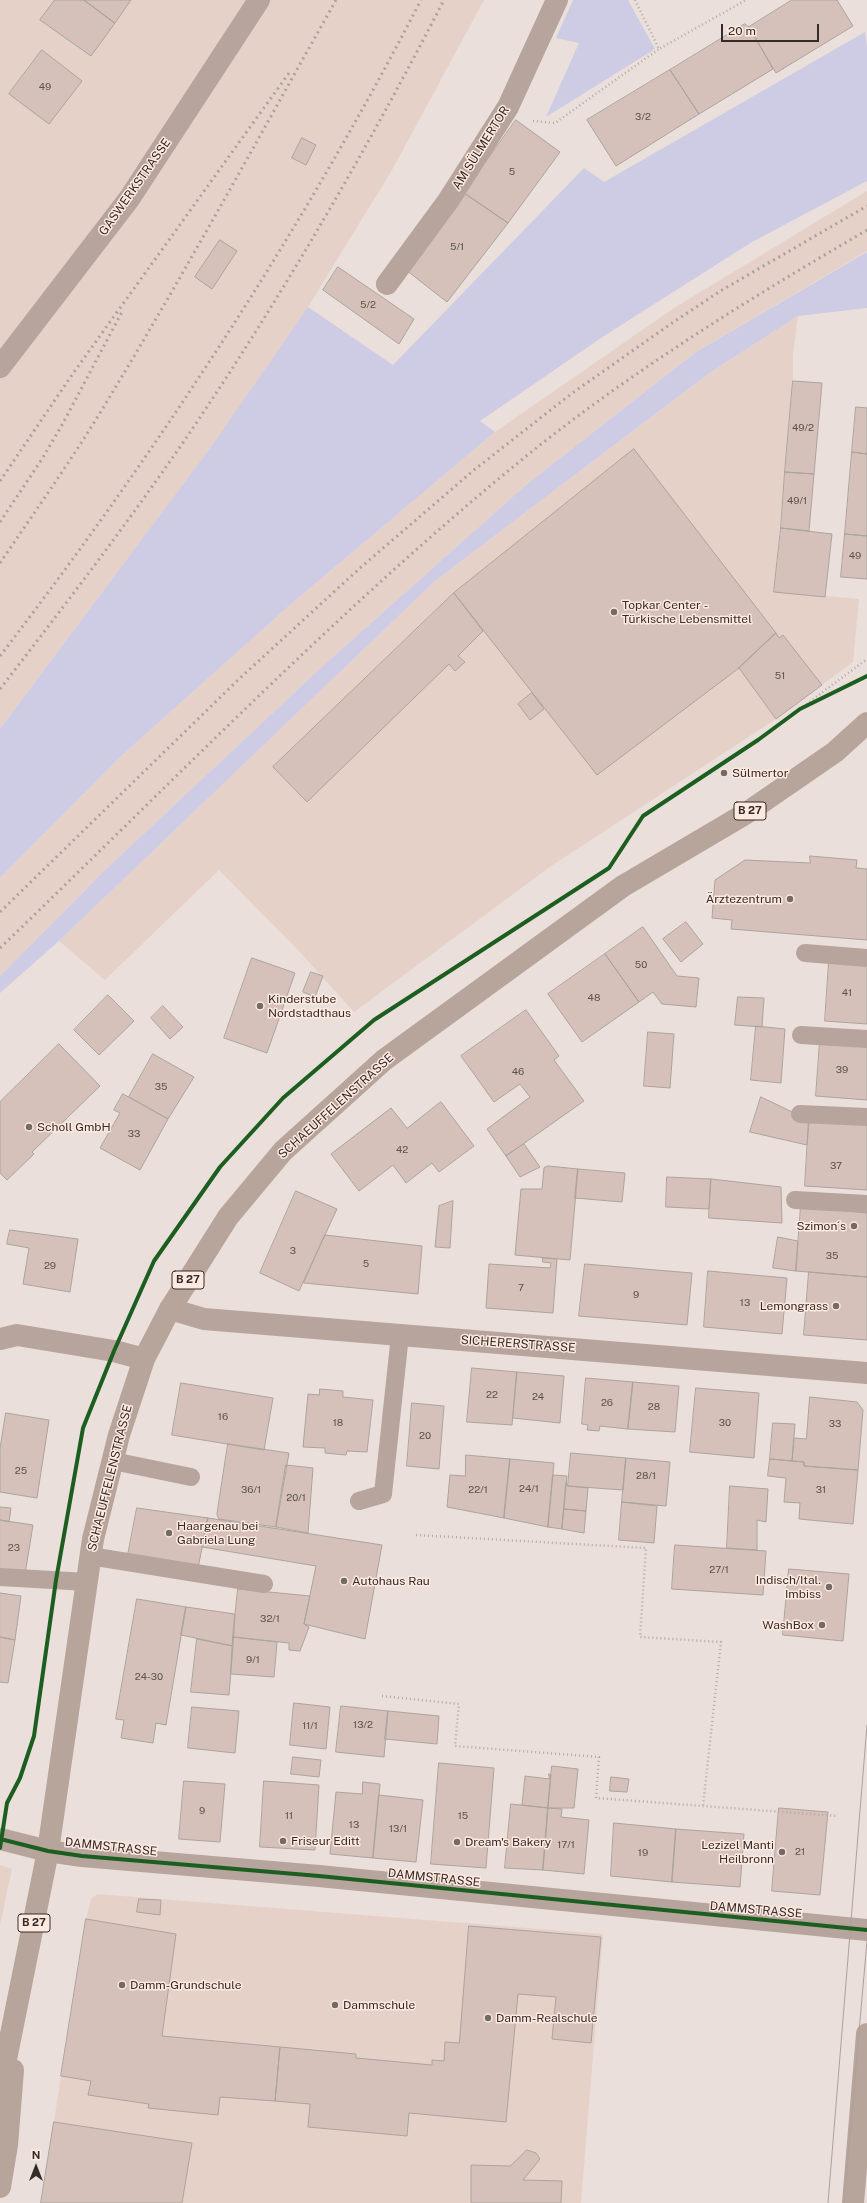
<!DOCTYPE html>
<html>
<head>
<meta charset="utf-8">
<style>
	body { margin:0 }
	#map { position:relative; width:867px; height:2203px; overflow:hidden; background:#eadfda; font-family:"Public Sans",sans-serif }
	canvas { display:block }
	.north { position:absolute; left:16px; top:2147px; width:40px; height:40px; -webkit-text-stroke:3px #fee9e1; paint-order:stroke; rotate:0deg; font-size:11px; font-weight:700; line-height:16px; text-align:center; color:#342c29 }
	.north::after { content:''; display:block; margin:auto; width:14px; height:18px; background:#342c29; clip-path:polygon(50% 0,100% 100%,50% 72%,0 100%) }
	.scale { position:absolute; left:721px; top:24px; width:98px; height:18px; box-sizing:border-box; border:2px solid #342c29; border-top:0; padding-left:5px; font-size:12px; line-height:14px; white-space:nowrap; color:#342c29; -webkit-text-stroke:3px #fee9e1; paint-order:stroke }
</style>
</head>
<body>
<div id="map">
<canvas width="867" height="2203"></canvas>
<div class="north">N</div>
<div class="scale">20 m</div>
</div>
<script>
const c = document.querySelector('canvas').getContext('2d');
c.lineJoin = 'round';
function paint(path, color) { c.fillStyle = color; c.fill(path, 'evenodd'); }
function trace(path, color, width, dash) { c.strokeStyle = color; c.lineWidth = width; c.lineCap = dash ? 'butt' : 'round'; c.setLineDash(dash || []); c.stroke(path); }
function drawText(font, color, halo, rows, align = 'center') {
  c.font = font + ' "Public Sans",sans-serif'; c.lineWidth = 3; c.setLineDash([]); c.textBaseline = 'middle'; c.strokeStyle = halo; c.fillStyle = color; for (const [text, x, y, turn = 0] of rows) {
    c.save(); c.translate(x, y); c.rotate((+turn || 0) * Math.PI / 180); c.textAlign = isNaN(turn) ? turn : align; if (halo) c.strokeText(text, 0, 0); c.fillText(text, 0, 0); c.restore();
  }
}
paint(new Path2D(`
	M 0,0 L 484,0 L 392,170 L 308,307 L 212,447 L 0,729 Z
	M 867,191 L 867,251 L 696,352 L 527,484 L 326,663 L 104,871 L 0,976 L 0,878 L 119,758 L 291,604 L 495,432 L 674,308 Z
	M 798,316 L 793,354 L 793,381 L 774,591 L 859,599 L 853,662 L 776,719 L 551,866 L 354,1012 L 298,950 L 219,870 L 105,980 L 59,941 L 435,581 L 708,374 Z
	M 0,1865 L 12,1869 L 0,1925 Z
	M 97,1894 L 603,1934 L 581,2203 L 41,2203 L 86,1919 L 91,1899 Z`), '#e6d1c9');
paint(new Path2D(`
	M 573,0 L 628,0 L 655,49 L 546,117 L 579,43 L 556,38 Z
	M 865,32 L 867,47 L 867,181 L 752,242 L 604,336 L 480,421 L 495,432 L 291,604 L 119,758 L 0,878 L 0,729 L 211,447 L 308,307 L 393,365 L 584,168 L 604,182 Z
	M 867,252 L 867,308 L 798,316 L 708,374 L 435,581 L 59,941 L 0,993 L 0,976 L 104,871 L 326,663 L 527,484 L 696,352 Z`), '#cecce5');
const building = new Path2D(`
	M 55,0 L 84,0 L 115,23 L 91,56 L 40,20 Z
	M 84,0 L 131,0 L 115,23 Z
	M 792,0 L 837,0 L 853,26 L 776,73 L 749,27 Z
	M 745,24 L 749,27 L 773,69 L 699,114 L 670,70 Z
	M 42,50 L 82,81 L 49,124 L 9,94 Z
	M 670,70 L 699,114 L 616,166 L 587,120 Z
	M 516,120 L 560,152 L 508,223 L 464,193 Z
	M 302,138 L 316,145 L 306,165 L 292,158 Z
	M 464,193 L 508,223 L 447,302 L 406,270 Z
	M 220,240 L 237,251 L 212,289 L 195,277 Z
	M 338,267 L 414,319 L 399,344 L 323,290 Z
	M 793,381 L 822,383 L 814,474 L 785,472 Z
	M 856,407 L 867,408 L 867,454 L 852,452 Z
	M 634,449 L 776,633 L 739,668 L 597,775 L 454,593 Z
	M 852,452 L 867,454 L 867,536 L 845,534 Z
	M 785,472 L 814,474 L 809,531 L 781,528 Z
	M 781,528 L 832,534 L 825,597 L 774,592 Z
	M 845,534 L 867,536 L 867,579 L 841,577 Z
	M 454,593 L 483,631 L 458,656 L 465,662 L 455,671 L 449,664 L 307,802 L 273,767 Z
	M 776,633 L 779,638 L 783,635 L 822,685 L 776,719 L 739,668 Z
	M 532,693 L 544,709 L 530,720 L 518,704 Z
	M 810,856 L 857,860 L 856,868 L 867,869 L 867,940 L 731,929 L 732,920 L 712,918 L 715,880 L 745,860 L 810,863 Z
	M 686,922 L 703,944 L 681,962 L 663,939 Z
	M 643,927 L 677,976 L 699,978 L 696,1007 L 662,1004 L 653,992 L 639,1002 L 605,954 Z
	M 605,954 L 639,1002 L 582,1042 L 548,994 Z
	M 252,958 L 295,973 L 267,1053 L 224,1038 Z
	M 829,962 L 867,965 L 867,1024 L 825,1021 Z
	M 311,972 L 323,976 L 315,997 L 303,992 Z
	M 108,995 L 134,1021 L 99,1055 L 74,1030 Z
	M 738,997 L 764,998 L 762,1027 L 735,1025 Z
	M 163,1006 L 183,1027 L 170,1039 L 151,1018 Z
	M 526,1010 L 559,1056 L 554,1060 L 584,1101 L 506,1156 L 487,1129 L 530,1097 L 520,1084 L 494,1102 L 461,1056 Z
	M 756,1026 L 785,1029 L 781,1083 L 751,1080 Z
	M 648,1032 L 674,1034 L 670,1088 L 644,1086 Z
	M 820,1041 L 867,1044 L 867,1100 L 816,1096 Z
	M 59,1044 L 100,1086 L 32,1152 L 34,1154 L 7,1180 L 0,1173 L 0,1102 Z
	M 153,1054 L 194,1077 L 168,1119 L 129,1097 Z
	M 123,1094 L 168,1119 L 140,1170 L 100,1148 L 120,1113 L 114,1110 Z
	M 761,1097 L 809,1120 L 807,1145 L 750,1132 Z
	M 441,1102 L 474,1146 L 439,1172 L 432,1163 L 406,1183 L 393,1165 L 359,1191 L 331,1154 L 391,1108 L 407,1128 Z
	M 809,1120 L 867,1124 L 867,1190 L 805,1186 Z
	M 524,1144 L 540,1167 L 520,1177 L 506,1156 Z
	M 548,1166 L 578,1169 L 570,1260 L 515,1255 L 521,1189 L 542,1189 L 544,1168 Z
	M 578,1169 L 625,1173 L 622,1202 L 575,1198 Z
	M 667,1177 L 711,1179 L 709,1209 L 666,1207 Z
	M 711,1179 L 781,1187 L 782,1223 L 709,1218 Z
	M 296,1191 L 337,1209 L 299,1291 L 260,1273 Z
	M 453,1201 L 450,1248 L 435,1247 L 439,1206 Z
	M 801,1206 L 867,1213 L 867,1277 L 796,1271 Z
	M 10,1230 L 78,1239 L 70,1292 L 23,1284 L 29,1248 L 7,1244 Z
	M 325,1235 L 422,1246 L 418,1294 L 304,1283 Z
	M 778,1237 L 798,1241 L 796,1271 L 773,1268 Z
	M 543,1258 L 557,1259 L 553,1313 L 486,1308 L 489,1264 L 550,1268 L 551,1263 L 543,1262 Z
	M 585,1264 L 692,1273 L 687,1325 L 579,1316 Z
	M 708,1271 L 787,1278 L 782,1334 L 704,1327 Z
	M 809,1272 L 867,1277 L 867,1340 L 804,1335 Z
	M 472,1368 L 517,1372 L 512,1425 L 467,1422 Z
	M 517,1372 L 564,1376 L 560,1423 L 513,1418 Z
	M 586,1378 L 633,1382 L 628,1429 L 600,1426 L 599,1431 L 587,1430 L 588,1425 L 582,1424 Z
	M 633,1382 L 679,1386 L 675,1432 L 628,1429 Z
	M 181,1383 L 273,1398 L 264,1450 L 172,1435 Z
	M 696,1388 L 759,1393 L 754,1458 L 690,1452 Z
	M 320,1389 L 343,1391 L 343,1397 L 373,1400 L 367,1452 L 347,1451 L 346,1455 L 325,1453 L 325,1448 L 303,1447 L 308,1394 L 319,1395 Z
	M 810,1397 L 857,1402 L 863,1410 L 858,1470 L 804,1466 L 804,1462 L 792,1461 L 794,1438 L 806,1439 Z
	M 412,1403 L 444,1406 L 439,1469 L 407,1466 Z
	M 6,1413 L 49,1420 L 37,1498 L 0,1492 L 0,1449 Z
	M 773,1423 L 795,1424 L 792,1461 L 770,1459 Z
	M 228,1444 L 289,1453 L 276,1527 L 219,1519 L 217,1515 Z
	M 571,1453 L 626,1458 L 623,1490 L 568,1486 Z
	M 466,1455 L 510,1459 L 504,1518 L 447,1507 L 450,1475 L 465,1476 Z
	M 626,1458 L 670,1462 L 666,1506 L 622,1502 Z
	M 510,1459 L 554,1463 L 548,1527 L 504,1518 Z
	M 770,1459 L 804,1462 L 804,1466 L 858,1470 L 853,1524 L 799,1519 L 800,1503 L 784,1502 L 786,1478 L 768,1476 Z
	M 286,1465 L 313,1468 L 308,1533 L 276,1527 Z
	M 553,1475 L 567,1476 L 562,1529 L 548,1527 Z
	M 566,1483 L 568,1486 L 588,1488 L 586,1511 L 564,1509 Z
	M 730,1486 L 768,1489 L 766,1522 L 757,1520 L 757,1550 L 727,1548 Z
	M 622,1502 L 657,1506 L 654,1543 L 619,1540 Z
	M 0,1507 L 11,1508 L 9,1522 L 0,1520 Z
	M 137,1508 L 208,1518 L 198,1568 L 127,1560 Z
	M 564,1509 L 586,1511 L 584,1533 L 562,1529 Z
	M 208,1518 L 382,1545 L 365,1639 L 304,1624 L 316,1566 L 202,1547 Z
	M 0,1520 L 33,1525 L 25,1574 L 0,1570 Z
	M 675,1545 L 766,1551 L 763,1595 L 672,1589 Z
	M 789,1569 L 849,1574 L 843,1641 L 783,1635 Z
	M 238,1589 L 310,1596 L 304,1624 L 309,1627 L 300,1651 L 289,1650 L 289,1643 L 233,1637 Z
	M 0,1593 L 21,1596 L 15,1640 L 0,1637 Z
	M 137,1599 L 186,1607 L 166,1725 L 156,1723 L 153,1743 L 121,1738 L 124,1720 L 116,1719 Z
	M 186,1607 L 235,1614 L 233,1646 L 181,1635 Z
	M 0,1637 L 15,1640 L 8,1683 L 0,1682 Z
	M 233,1637 L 277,1642 L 274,1677 L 231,1674 Z
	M 197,1639 L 233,1646 L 229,1695 L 191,1692 Z
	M 294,1703 L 330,1707 L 326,1749 L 290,1745 Z
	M 341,1706 L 388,1711 L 384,1757 L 336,1752 Z
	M 192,1707 L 239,1711 L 235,1753 L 188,1748 Z
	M 388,1711 L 439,1716 L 437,1744 L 385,1739 Z
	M 293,1757 L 321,1760 L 319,1777 L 291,1774 Z
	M 439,1763 L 494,1768 L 486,1868 L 431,1864 Z
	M 552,1766 L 578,1769 L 574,1808 L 548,1808 Z
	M 549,1774 L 551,1775 L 548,1808 L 522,1805 L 525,1776 L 549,1779 Z
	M 611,1777 L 629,1779 L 627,1792 L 610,1791 Z
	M 184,1781 L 225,1784 L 220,1842 L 179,1839 Z
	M 264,1781 L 319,1785 L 315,1850 L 260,1847 Z
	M 363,1782 L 380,1784 L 373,1858 L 330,1854 L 336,1792 L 362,1794 Z
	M 379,1795 L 423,1800 L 416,1862 L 373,1858 Z
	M 511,1804 L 548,1808 L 543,1870 L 505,1868 Z
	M 548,1808 L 562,1809 L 561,1817 L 589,1820 L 584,1874 L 543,1870 Z
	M 779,1808 L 828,1812 L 820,1895 L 772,1891 Z
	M 614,1823 L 676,1829 L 672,1882 L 611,1876 Z
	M 676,1829 L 744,1834 L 740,1887 L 672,1882 Z
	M 139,1899 L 161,1900 L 160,1915 L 137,1912 Z
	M 86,1919 L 176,1934 L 162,2036 L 280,2047 L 275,2101 L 220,2097 L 218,2115 L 148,2108 L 149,2104 L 88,2095 L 91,2081 L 61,2076 Z
	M 469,1926 L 601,1937 L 591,2043 L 552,2039 L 556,1997 L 518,1994 L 506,2122 L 409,2113 L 407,2136 L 308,2127 L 310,2104 L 275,2101 L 280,2047 L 356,2054 L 356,2058 L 432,2065 L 432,2060 L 444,2061 L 445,2042 L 459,2043 Z
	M 54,2122 L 192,2143 L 182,2203 L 41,2203 Z
	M 527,2150 L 536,2153 L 540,2159 L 523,2180 L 562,2181 L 561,2203 L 471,2203 L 471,2165 L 510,2166 Z`);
paint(building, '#d5c1b9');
trace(building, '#aba39f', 1);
trace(new Path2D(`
	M 635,0 L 659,49 L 746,0
	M 533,121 L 555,123 L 659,49
	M 800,709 L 867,659
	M 416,1535 L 646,1548 L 640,1637 L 721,1642 L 703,1806
	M 382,1696 L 459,1704 L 455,1746 L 599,1757 L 596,1798 L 837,1816`), '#b7a9a4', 2.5, [1, 3]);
trace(new Path2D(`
	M 805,953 L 867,958
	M 801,1035 L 867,1039
	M 800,1114 L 867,1117
	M 795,1200 L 867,1204
	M 113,1461 L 191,1477
	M 359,1501 L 383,1494 L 400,1335
	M 90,1556 L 264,1584
	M 0,1577 L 87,1582`), '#b6a49d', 18);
trace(new Path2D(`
	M 387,284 L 448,201 L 508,107 L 557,0
	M 0,367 L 129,199 L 259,0
	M 170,1309 L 204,1319 L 867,1373
	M 0,1339 L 17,1335 L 114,1351 L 144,1359
	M 0,1839 L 48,1851 L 82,1856 L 319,1876 L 867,1930`), '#b6a49d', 22);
trace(new Path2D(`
	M 0,2089 L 48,1851 L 93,1539 L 119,1435 L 144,1359 L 170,1309 L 228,1217 L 283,1151 L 384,1060 L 623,886 L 745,814 L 835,752 L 867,723
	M 0,2187 L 7,2145 L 13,2070
	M 853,2203 L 867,2034`), '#b7a49a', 22);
trace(new Path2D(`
	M 828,2203 L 867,1725
	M 844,2203 L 867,1941`), '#ada19b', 1);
trace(new Path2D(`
	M 0,481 L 74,372 L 289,73
	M 0,522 L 42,459 L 62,425 L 123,310
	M 0,563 C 36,510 73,458 106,403 C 186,271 260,135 336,0
	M 0,656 C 159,449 301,232 421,0
	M 0,689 C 62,609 124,528 182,444 C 279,302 365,153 444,0
	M 0,912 L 239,679 L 360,568 L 474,470 L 571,394 L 672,323 L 722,290 L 867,206
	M 0,948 C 177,778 348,599 540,445 C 643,364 754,296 867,230`), '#ada19b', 3, [2, 4]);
trace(new Path2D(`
	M 0,1839 L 48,1851 L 82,1856 L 319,1876 L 867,1930
	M 0,1848 L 7,1803 L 20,1778 L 34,1736 L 56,1580 L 83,1428 L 114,1351 L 154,1261 L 220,1167 L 283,1098 L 374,1020 L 609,868 L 643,816 L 758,740 L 800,709 L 867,676`), '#1b5e20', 4);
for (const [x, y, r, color] of [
	[614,612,4,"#746b67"],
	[724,773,4,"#746b67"],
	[790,899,4,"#746b67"],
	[260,1006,4,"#746b67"],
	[29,1127,4,"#746b67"],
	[854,1226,4,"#746b67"],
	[836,1306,4,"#746b67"],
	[169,1533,4,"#746b67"],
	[344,1581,4,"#746b67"],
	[829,1587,4,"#746b67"],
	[822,1625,4,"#746b67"],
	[283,1841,4,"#746b67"],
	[457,1842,4,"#746b67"],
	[782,1852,4,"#746b67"],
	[122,1985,4,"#746b67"],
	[335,2005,4,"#746b67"],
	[488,2018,4,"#746b67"]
]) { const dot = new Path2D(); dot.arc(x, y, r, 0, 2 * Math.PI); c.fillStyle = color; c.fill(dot); trace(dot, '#fee9e1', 1.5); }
drawText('10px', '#5c514d', null, [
	["49",45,87],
	["3/2",643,117],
	["5",512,172],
	["5/1",457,247],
	["5/2",368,305],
	["49/2",803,428],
	["49/1",797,501],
	["49",855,556],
	["51",780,676],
	["50",641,965],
	["41",847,993],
	["48",594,998],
	["39",842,1070],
	["46",518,1072],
	["35",161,1087],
	["33",134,1134],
	["42",402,1150],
	["37",836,1166],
	["3",293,1251],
	["35",832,1256],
	["5",366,1264],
	["29",50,1266],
	["7",521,1288],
	["9",636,1295],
	["13",745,1303],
	["22",492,1395],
	["24",538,1397],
	["26",607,1403],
	["28",654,1407],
	["16",223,1417],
	["18",338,1423],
	["30",725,1423],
	["33",835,1424],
	["20",425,1436],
	["25",21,1471],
	["28/1",646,1476],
	["24/1",529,1489],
	["36/1",251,1490],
	["22/1",478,1490],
	["31",821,1490],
	["20/1",296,1498],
	["23",14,1548],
	["27/1",719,1570],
	["32/1",270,1619],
	["9/1",253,1660],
	["24-30",149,1677],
	["13/2",363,1725],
	["11/1",310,1726],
	["9",202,1811],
	["11",289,1816],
	["15",463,1816],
	["13",354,1825],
	["13/1",398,1829],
	["17/1",566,1845],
	["21",800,1852],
	["19",643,1853]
]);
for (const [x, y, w] of [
	[750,811,32],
	[188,1280,32],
	[34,1923,32]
]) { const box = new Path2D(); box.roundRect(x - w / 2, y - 9, w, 18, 3); c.fillStyle = '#fee9e1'; c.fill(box); trace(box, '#342c29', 1); }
drawText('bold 11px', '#342c29', null, [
	["B 27",750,811],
	["B 27",188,1280],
	["B 27",34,1923]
]);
drawText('12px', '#342c29', '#fee9e1', [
	["AM SÜLMERTOR",481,148,-58],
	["GASWERKSTRASSE",135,187,-55],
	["SCHAEUFFELENSTRASSE",336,1106,-42],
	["SICHERERSTRASSE",518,1344,4],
	["SCHAEUFFELENSTRASSE",110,1478,-76],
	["DAMMSTRASSE",111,1847,6],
	["DAMMSTRASSE",434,1878,6],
	["DAMMSTRASSE",756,1910,5]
]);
drawText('12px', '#342c29', '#fee9e1', [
	["Topkar Center -",622,605],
	["Türkische Lebensmittel",622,619],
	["Sülmertor",732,773],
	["Ärztezentrum",782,899,"right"],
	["Kinderstube",268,999],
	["Nordstadthaus",268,1013],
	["Scholl GmbH",37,1127],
	["Szimon´s",846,1226,"right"],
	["Lemongrass",828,1306,"right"],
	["Haargenau bei",177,1526],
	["Gabriela Lung",177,1540],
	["Indisch/Ital.",821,1580,"right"],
	["Imbiss",821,1594,"right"],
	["Autohaus Rau",352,1581],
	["WashBox",814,1625,"right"],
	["Friseur Editt",291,1841],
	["Dream's Bakery",465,1842],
	["Lezizel Manti",774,1845,"right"],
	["Heilbronn",774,1859,"right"],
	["Damm-Grundschule",130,1985],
	["Dammschule",343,2005],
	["Damm-Realschule",496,2018]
], 'left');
</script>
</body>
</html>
